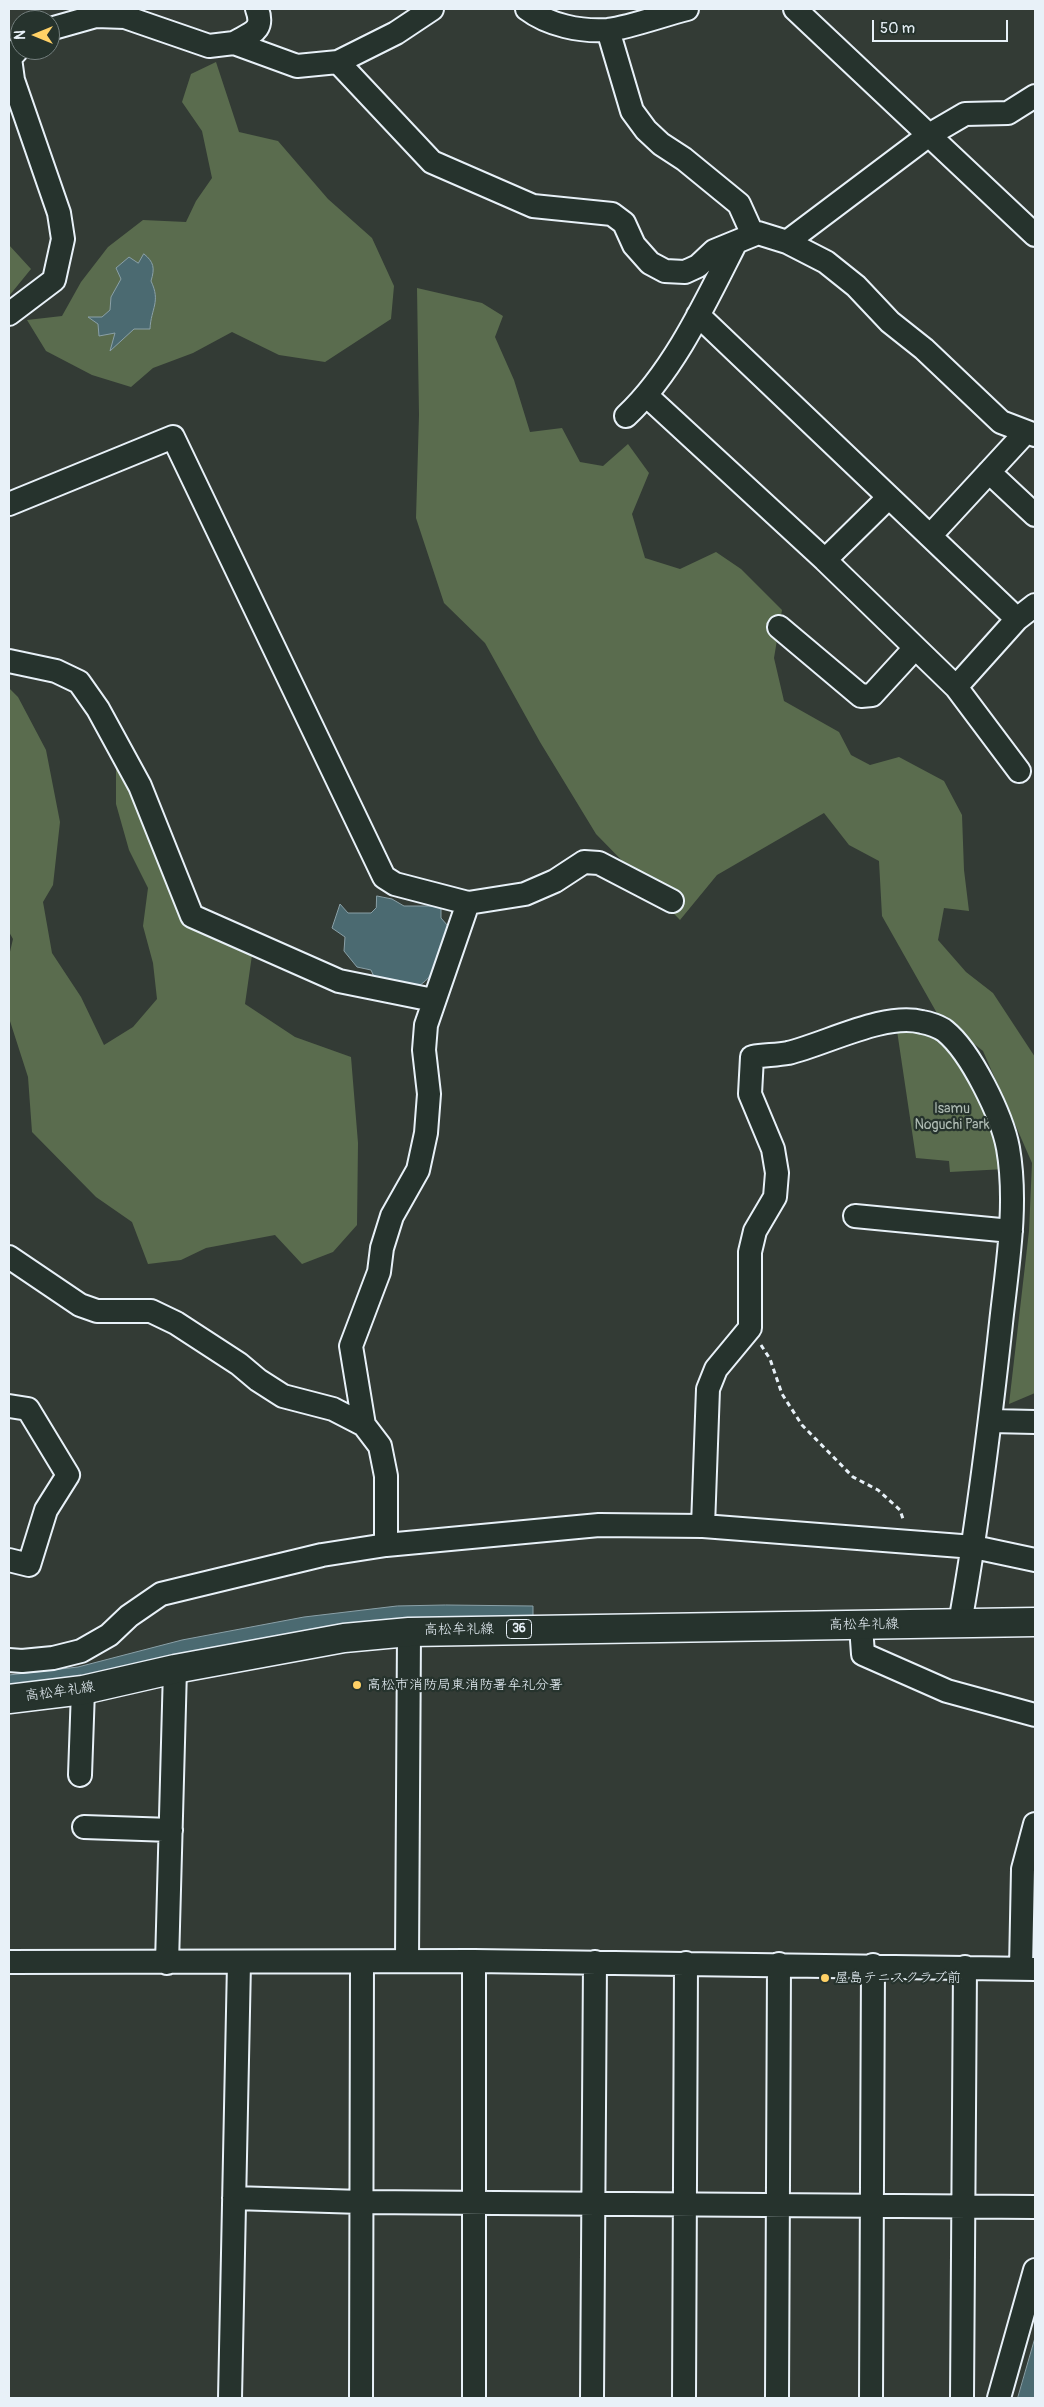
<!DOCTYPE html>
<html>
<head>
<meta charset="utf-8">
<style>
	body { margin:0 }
	#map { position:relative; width:1044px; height:2407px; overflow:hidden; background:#333b35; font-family:Pangolin,sans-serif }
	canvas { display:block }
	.frame { position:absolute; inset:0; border:10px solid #e8f1f8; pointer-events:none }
	.north { position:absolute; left:10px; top:10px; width:50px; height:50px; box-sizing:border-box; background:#26332d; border:1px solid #747f7e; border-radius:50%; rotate:270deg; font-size:14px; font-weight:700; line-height:20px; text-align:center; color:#e8f1f8 }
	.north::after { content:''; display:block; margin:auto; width:18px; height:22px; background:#ffd166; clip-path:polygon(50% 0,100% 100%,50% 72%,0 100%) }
	.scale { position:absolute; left:872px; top:20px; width:136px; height:22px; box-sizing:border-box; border:2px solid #e8f1f8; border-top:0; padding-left:6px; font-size:15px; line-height:18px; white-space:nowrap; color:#e8f1f8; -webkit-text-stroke:4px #26332d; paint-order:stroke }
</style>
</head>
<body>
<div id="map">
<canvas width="1044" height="2407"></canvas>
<div class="frame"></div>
<div class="north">N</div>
<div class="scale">50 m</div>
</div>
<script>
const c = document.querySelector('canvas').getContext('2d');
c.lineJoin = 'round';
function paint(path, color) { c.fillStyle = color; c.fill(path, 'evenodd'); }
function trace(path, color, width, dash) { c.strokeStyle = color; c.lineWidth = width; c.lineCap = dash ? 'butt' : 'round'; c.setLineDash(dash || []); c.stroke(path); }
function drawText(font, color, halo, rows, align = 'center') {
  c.font = font + ' Pangolin,"Klee One",sans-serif'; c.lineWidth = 4.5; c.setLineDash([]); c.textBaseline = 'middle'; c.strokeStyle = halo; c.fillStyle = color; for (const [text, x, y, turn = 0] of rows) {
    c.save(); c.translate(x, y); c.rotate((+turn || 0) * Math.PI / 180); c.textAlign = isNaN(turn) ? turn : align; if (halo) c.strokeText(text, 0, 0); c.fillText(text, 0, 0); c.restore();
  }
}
paint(new Path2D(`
	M 216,62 L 239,132 L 278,141 L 328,199 L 372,238 L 394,286 L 391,319 L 325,362 L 279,355 L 232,332 L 193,353 L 153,368 L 131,387 L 92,375 L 46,351 L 27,320 L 62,316 L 81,282 L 108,247 L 143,220 L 186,222 L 196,201 L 212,178 L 202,131 L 182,102 L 191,74 Z
	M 9,245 L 31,269 L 9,296 Z
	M 417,288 L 482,303 L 503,316 L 495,337 L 514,380 L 530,432 L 562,428 L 580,462 L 603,466 L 628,444 L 649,473 L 632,514 L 645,558 L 680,569 L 716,552 L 741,569 L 782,610 L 774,658 L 784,701 L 839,732 L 851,755 L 870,765 L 899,757 L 944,781 L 962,815 L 964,870 L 969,911 L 944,908 L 938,940 L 966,972 L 993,993 L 1035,1057 L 1035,1393 L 1009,1404 L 1029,1231 L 1032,1163 L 983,1051 L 938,1015 L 882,916 L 879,861 L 849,845 L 824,813 L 717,875 L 680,920 L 596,834 L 540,742 L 485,643 L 444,603 L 416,518 L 419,415 Z
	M 9,688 L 18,697 L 46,750 L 60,822 L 53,885 L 43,902 L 52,953 L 81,997 L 104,1045 L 133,1027 L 157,999 L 153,963 L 143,926 L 148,888 L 129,850 L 116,804 L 116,764 L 170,880 L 252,955 L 245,1004 L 295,1037 L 351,1057 L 358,1143 L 357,1225 L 333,1252 L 302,1264 L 275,1235 L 206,1248 L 181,1260 L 148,1264 L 132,1222 L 96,1197 L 32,1132 L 28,1077 L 9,1018 L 9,956 L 13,939 L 9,932 Z
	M 896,1024 L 944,1030 L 999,1115 L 1005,1169 L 950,1172 L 949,1161 L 916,1158 Z`), '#5a6c4e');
const water = new Path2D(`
	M 144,254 C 154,262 155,268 151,281 C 161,302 151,308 150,329 L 134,329 L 110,351 L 115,333 L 99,336 L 98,324 L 88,317 L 102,317 L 110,310 L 111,297 L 121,279 L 116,268 L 129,257 L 138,263 Z
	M 377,896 L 392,899 L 404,906 L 436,906 L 441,908 L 441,918 L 448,926 C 443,945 435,989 409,987 C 398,986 386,982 375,979 L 371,970 L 357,967 L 344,951 L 345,937 L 332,928 L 340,904 L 348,913 L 371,913 L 376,908 Z
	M 446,1605 L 533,1606 L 533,1618 L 9,1690 L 9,1675 L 78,1667 L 182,1640 L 304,1617 L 397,1606 Z
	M 1035,2338 L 1035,2398 L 1018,2398 Z`);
paint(water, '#4b6a71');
trace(water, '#8aa0a7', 1);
const minor = new Path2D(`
	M 527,9 C 548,25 581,32 608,30 C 631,27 663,15 687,9
	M 795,9 L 1035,235
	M 50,29 L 96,16 L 125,17 L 209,46 L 234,43 L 297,66 L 338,62 L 396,33 L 432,9
	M 608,30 L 632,111 L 646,130 L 661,144 L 684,159 L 739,204 L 753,235
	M 234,43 C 251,33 265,31 257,9
	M 338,62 L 432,162 L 533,206 L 612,214 L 624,223 L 634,245 L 650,263 L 665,271 L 685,272 L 698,266 L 714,251 L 736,242
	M 787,242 L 929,135 L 965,114 L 1008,113 L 1035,96
	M 9,314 L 54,280 L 63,239 L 59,213 L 13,80 L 10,58 L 20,47
	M 698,315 L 1017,619
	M 647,396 L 825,560 L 956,687 L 1017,619 L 1035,605
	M 626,416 C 674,371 706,301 736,242 L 758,233 L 787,242 L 826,262 L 856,286 L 890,322 L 924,349 L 1001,422 L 1035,435
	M 989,472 L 1035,515
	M 9,504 L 173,437 L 384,877 L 395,884 L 468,903 L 525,894 L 555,881 L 584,862 L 599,863 L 672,901
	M 930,536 L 1026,432
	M 825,560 L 889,497
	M 779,627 L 861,696 L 872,695 L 915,648
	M 9,661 L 56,671 L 79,682 L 98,709 L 140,786 L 192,916 L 339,981 L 433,1000
	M 956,687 L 1019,771
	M 855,1216 L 1011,1231
	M 9,1257 L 80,1305 L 97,1311 L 151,1311 L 176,1323 L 239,1364 L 258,1380 L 283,1396 L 333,1409 L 364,1425 L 380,1446 L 386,1476 L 386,1545
	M 9,1406 L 28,1409 L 68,1475 L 46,1510 L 29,1565 L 9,1560
	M 991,1421 L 1035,1422
	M 364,1425 L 351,1346 L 379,1272 L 382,1248 L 392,1216 L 418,1170 L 426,1133 L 429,1094 L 424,1050 L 426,1025 L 468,903
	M 703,1526 L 708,1389 L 716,1369 L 750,1328 L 750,1252 L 755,1231 L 775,1197 L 777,1173 L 773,1149 L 750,1094 L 752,1057 C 764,1055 777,1055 788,1053 C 826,1044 885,1012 922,1022 C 929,1023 940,1027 945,1031 C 971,1052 1002,1116 1008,1148 C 1018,1205 1007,1267 1001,1323 C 990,1424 978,1523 960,1623
	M 861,1626 L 863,1654 L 947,1691 L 1035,1715
	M 9,1660 L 22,1661 L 53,1658 L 81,1651 L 109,1635 L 129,1616 L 161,1594 L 322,1555 L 386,1545 L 599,1525 L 703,1526 L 974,1547 L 1035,1560
	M 80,1775 L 83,1690
	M 84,1827 L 171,1830
	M 407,1961 L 409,1632
	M 474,1961 L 474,2398
	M 9,1962 L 474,1961 L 1035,1969
	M 167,1963 L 175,1669
	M 1021,1968 L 1023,1869 L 1035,1824
	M 234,2198 L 361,2202 L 1035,2207
	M 230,2398 L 239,1963
	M 361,2398 L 362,1962
	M 592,2398 L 595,1962
	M 684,2398 L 686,1963
	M 777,2398 L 779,1964
	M 871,2398 L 873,1965
	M 962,2398 L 965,1967
	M 999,2398 L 1035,2270`);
const major = new Path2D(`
	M 9,1699 L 83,1690 L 175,1669 L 344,1638 L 409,1632 L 1035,1622`);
trace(minor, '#e8f1f8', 26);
trace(major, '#e8f1f8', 31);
trace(new Path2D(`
	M 761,1345 L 770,1359 L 782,1394 L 802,1425 L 853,1477 L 878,1490 L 900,1510 L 904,1522`), '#e8f1f8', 3, [5, 4]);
trace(minor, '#26332d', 22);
trace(major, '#26332d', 28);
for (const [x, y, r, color] of [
	[357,1685,5,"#ffd166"],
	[825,1978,5,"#ffd166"]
]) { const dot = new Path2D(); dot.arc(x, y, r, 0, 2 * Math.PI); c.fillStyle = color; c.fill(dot); trace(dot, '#26332d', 2); }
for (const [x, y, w] of [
	[519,1629,25]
]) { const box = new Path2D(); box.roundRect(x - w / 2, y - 9.5, w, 19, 4); c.fillStyle = '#26332d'; c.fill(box); trace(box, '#e8f1f8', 1); }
drawText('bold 12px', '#e8f1f8', null, [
	["36",519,1629]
]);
drawText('14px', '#afbcb4', '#26332d', [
	["Isamu",952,1109],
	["Noguchi Park",952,1125]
]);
drawText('14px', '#e8f1f8', '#26332d', [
	["高松牟礼線",864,1625,-1],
	["高松牟礼線",459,1630,-1],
	["高松牟礼線",60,1692,-8]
]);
drawText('14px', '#e8f1f8', '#26332d', [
	["高松市消防局東消防署牟礼分署",367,1685],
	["屋島テニスクラブ前",835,1978]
], 'left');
</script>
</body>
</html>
